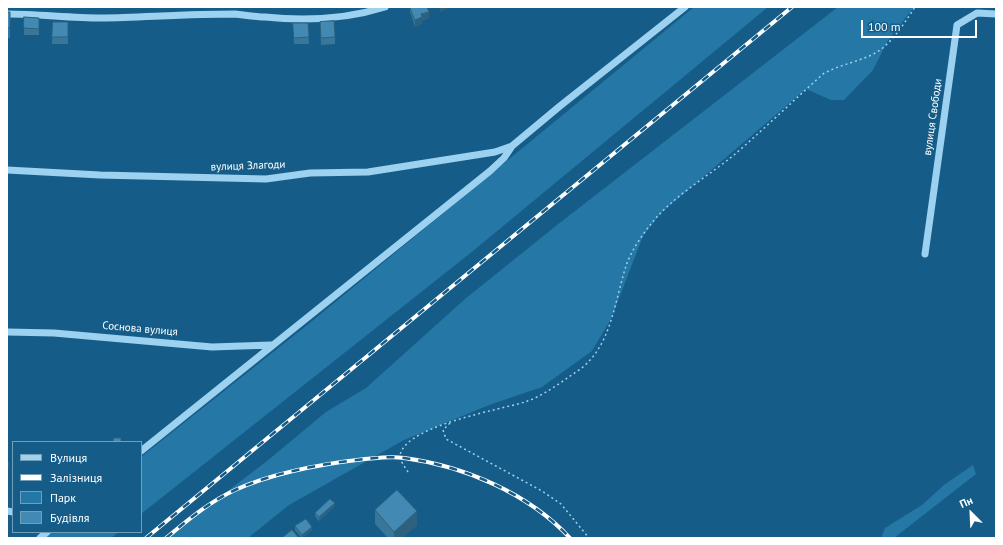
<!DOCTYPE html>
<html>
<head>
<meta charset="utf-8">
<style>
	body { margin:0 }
	#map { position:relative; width:1003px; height:545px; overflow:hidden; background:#155d88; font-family:"PT Sans",sans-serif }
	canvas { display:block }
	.frame { position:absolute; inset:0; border:8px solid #fff; pointer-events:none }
	.legend { position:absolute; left:12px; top:441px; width:130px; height:92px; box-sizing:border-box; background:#155d88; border:1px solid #739eb8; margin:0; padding:5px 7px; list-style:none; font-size:12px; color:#fff }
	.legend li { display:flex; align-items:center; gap:8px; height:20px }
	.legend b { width:20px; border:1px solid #739eb8 }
	.north { position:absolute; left:951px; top:493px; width:40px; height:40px; -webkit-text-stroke:3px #155d88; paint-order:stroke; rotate:336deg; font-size:11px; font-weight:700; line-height:16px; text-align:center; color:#fff }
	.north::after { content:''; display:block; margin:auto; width:14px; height:18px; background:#fff; clip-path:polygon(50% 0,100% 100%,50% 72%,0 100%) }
	.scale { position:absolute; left:861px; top:20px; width:116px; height:18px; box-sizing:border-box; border:2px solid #fff; border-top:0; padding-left:5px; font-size:12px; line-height:14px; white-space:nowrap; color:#fff; -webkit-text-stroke:3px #155d88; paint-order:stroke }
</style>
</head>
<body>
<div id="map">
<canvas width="1003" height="545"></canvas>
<div class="frame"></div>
<ul class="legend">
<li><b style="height:5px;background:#9cd1ef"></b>Вулиця</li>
<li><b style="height:5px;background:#fff"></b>Залізниця</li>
<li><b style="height:11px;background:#2577a6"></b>Парк</li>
<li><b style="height:11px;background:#428ab3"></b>Будівля</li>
</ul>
<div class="north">Пн</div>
<div class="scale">100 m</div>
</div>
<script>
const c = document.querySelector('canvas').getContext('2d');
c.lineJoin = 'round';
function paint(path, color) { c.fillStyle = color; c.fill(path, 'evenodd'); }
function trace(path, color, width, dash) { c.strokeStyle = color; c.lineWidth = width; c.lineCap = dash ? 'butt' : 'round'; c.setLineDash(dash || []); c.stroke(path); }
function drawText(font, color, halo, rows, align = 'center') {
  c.font = font + ' "PT Sans",sans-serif'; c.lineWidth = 3; c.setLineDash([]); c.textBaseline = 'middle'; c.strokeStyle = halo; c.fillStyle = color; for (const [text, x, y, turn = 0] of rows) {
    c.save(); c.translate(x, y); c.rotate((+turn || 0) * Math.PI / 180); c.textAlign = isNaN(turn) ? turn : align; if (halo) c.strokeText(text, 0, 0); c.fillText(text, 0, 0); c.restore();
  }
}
paint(new Path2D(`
	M 694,7 L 768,7 L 473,251 L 141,514 L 141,457 L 311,322 Z
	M 838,7 L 914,7 L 887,42 L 873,70 L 844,100 L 831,100 L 806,89 L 661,213 L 643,236 L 611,319 L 592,351 L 542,387 L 489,405 L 404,440 L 289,505 L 248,538 L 166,538 L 267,461 L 326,412 L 366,388 L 465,299 L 557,225 Z
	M 973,465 L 976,474 L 894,538 L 881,538 L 885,528 L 922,505 L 944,485 Z
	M 51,532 L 119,532 L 111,538 L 44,538 Z`), '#2577a6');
trace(new Path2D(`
	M 450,423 L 443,430 L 446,439 L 542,491 L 561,504 L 589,538
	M 408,472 C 405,467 398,459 401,452 C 412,425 498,410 525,402 C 543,396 560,383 576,372 C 612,349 614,301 627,263 C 632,250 642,235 651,224 C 672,197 707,177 734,155 C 764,129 793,101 823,74 C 840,64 860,62 877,52 C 893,42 905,22 915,7`), '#9cd1ef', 1.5, [2, 3]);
trace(new Path2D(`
	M 7,14 C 38,14 70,18 101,18 C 146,17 190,14 235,14 C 245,15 255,17 265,17 C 305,21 347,19 385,7
	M 7,170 L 100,175 L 266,179 L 310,173 L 368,172 L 495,152 L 512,146
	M 925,254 L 957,25 L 977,13 L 996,14
	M 7,332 L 54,333 L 212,347 L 271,345
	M 141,451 L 490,171 L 504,158 L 512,146 L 560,106 L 685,7
	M 7,511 L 13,512
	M 40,538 L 47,532`), '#9cd1ef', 7);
const rail = new Path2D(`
	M 146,538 L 792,7
	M 166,538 C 188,520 209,502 235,490 C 275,472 321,464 365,459 C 377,458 391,456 404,458 C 464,466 528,493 570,538`);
trace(rail, '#fff', 4);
trace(rail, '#155d88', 2.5, [8]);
paint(new Path2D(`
	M 410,7 L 427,7 L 429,18 L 422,21 L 422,24 L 415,27 L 410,12 Z
	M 7,12 L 10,12 L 10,38 L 7,38 Z
	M 24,17 L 39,18 L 39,35 L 24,35 Z
	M 53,22 L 68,22 L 68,44 L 52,44 Z
	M 320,22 L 335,37 L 335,44 L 321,45 Z
	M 293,23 L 308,23 L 309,44 L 294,44 Z
	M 335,506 L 319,521 L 315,516 L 315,513 Z
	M 375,510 L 417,525 L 402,538 L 388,538 L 375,524 Z
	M 295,526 L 312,530 L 302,538 L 295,530 Z`), '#39779a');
paint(new Path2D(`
	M 440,7 L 447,7 L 447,9 L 440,12 Z
	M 429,12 L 429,18 L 422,21 L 422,24 L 415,27 L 415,20 L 421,14 Z
	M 335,503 L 335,506 L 319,521 L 319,517 Z
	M 417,511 L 417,525 L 402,538 L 394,538 L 394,532 Z
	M 312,527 L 312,530 L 302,538 L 302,535 Z`), '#2e617d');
const building = new Path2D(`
	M 410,7 L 427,7 L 429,12 L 421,14 L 422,17 L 415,20 Z
	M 7,12 L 10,12 L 10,28 L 7,28 Z
	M 24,17 L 39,18 L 39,29 L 24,28 Z
	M 334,21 L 335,37 L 321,38 L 320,22 Z
	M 53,22 L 68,22 L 68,37 L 52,37 Z
	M 293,23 L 308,23 L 309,37 L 294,38 Z
	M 114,438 L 121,438 L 121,442 L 113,442 Z
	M 7,462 L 9,463 L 7,473 Z
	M 397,490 L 417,511 L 394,532 L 375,510 Z
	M 330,499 L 335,503 L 319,517 L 315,513 Z
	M 306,519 L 312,527 L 302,535 L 295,526 Z
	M 292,530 L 299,538 L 282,538 Z`);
paint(building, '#428ab3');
trace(building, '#2e617d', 1);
drawText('11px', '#fff', '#155d88', [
	["вулиця Свободи",933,117,-82],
	["вулиця Злагоди",248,166,-2],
	["Соснова вулиця",140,329,5]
]);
</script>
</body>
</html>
